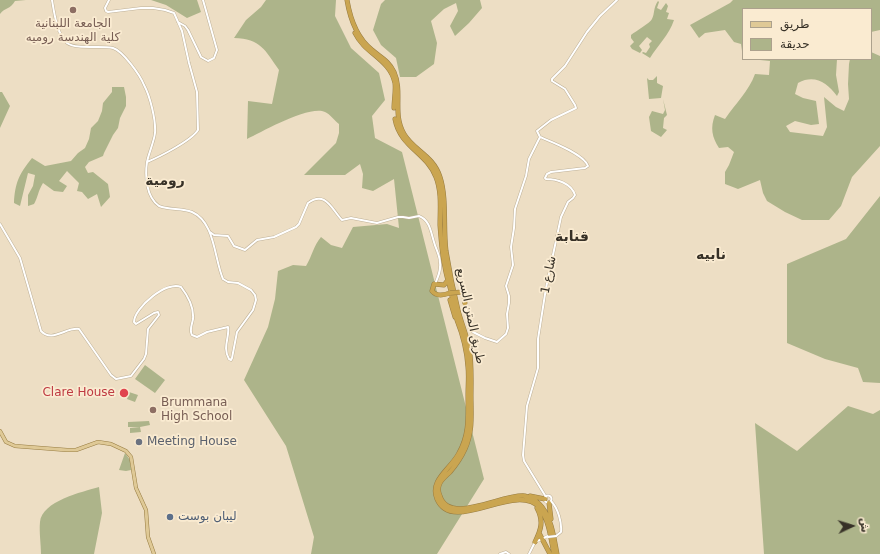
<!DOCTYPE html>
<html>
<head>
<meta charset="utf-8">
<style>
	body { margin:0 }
	#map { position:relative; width:880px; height:554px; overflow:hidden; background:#eddec4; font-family:"DejaVu Sans","Noto Naskh Arabic",sans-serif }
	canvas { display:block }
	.legend { position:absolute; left:742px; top:8px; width:130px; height:52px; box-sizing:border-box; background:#faebd1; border:1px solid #aca18d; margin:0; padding:5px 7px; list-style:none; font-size:12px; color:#373127 }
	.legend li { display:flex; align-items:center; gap:8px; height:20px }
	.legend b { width:20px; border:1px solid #aca18d }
	.north { position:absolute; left:832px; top:506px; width:40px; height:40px; -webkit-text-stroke:3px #faebd1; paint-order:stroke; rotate:86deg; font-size:11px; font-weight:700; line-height:16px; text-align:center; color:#373127 }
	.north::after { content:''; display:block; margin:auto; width:14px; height:18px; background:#373127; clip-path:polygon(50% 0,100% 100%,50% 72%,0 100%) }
</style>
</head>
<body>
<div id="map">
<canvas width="880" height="554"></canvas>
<ul class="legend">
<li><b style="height:5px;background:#dfc996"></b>طريق</li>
<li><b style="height:11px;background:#adb48a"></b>حديقة</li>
</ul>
<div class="north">ش</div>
</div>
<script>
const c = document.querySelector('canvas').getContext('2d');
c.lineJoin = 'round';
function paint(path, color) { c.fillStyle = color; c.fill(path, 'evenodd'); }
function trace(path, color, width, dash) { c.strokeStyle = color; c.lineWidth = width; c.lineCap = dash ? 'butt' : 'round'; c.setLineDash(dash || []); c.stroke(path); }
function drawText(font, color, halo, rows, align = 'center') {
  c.font = font + ' "DejaVu Sans","Noto Naskh Arabic",sans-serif'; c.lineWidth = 3.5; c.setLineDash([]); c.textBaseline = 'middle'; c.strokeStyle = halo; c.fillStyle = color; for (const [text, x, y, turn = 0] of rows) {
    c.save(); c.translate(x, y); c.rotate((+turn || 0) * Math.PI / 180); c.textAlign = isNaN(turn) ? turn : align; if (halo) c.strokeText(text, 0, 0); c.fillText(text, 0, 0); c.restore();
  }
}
paint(new Path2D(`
	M 0,0 L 26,0 L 15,1 C 10,10 5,7 0,14 Z
	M 151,0 L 197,0 L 201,12 L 187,18 L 166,5 Z
	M 266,0 L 336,0 L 335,16 L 351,48 L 379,73 L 385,100 L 372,116 L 375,138 L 402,152 L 484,479 L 437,554 L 311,554 L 314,537 L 286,446 L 244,380 L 268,327 L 275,299 L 278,271 L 293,265 L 306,266 C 312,256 314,245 321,237 L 331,245 L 342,248 L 353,227 L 387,224 L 399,228 L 394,179 L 373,191 L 362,188 L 363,174 L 360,164 L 345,175 L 304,175 L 336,143 L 339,133 L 339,124 C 335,121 330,114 325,112 C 309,105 262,132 247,139 L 248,101 L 272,104 L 279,70 C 265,50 261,39 234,38 L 246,20 L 261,7 Z
	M 385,0 L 480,0 L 482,8 L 469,23 L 455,36 L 450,26 L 458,11 L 456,3 L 444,9 L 431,21 L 437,43 L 434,64 L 416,77 L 400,77 L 396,58 L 381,45 L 373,30 L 381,4 Z
	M 733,0 L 880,0 L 880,30 L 871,32 L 871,9 L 743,9 L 743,58 L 741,44 L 734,42 L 725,30 L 705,33 L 699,38 L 690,25 L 730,3 Z
	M 658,1 L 659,2 L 657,8 L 661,10 L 666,3 L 668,6 L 666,12 L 669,13 L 667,19 L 674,20 C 669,35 658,45 650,58 L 642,53 L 643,52 L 646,53 L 650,47 L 649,44 L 652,41 L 647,37 L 639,46 L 642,50 L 640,53 L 632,49 L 630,46 L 634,42 L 631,38 L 631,35 C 636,31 650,23 652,19 C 655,13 653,8 658,1 Z
	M 871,52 L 880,56 L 880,146 L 852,177 L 841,206 L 829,220 L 802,220 L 785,212 L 767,201 L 763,193 L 760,180 L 738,189 L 725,184 L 725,172 L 729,165 L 734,152 L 728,147 L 719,148 C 712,137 710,128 715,115 L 725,119 C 735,104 749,91 755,74 L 769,75 L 770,61 L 750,59 L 837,59 L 836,75 L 839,92 L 837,96 C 827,83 815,74 798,83 L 795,94 L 803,98 L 816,101 L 819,124 L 811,125 L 795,121 L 786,126 L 790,132 L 823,136 L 827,127 L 824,97 L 836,107 L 844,111 L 849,99 L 848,84 L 849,64 L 850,59 L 871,59 Z
	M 657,76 L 657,83 L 663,86 L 661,98 L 649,99 L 647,78 L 649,80 L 653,80 Z
	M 112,87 L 124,87 L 126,97 L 126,106 L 120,118 L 118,128 L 113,135 L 104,153 L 103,156 L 89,162 L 85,167 L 88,173 L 93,172 L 108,184 L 110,197 L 101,207 L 97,194 L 88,199 L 82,192 L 77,191 L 79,183 L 67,171 L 59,181 L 67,186 L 63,192 L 54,191 L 43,183 C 38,191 38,197 34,204 L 28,206 L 28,195 L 33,186 L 35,175 L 28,173 L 20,206 L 14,203 C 15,183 19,174 32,158 L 45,166 L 71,161 L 78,153 L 85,148 L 89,139 L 91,128 L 98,121 L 102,111 L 103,103 L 112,92 Z
	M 0,92 L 2,92 L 10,106 L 0,128 Z
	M 663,99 L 667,115 L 664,118 L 663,128 L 667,130 L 661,137 L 651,131 L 649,117 L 652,111 L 663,114 L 665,110 Z
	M 880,196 L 880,383 L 863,382 L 858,368 L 825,359 L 787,343 L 787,264 L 846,239 Z
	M 145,365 L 165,380 L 155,393 L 135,379 Z
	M 129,392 L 138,395 L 135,402 L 127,399 Z
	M 848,406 L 873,414 L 880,410 L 880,554 L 764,554 L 755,423 L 797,451 Z
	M 149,421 L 150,425 L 140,427 L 141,432 L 130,433 L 130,428 L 140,427 L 128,427 L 128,422 Z
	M 125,453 L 130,460 L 131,470 L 126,471 L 119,470 Z
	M 99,487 L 102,513 L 94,554 L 41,554 C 41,544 39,532 40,522 C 42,501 82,492 99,487 Z`), '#adb48a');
const minor = new Path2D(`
	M 52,0 C 54,12 57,35 67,43 C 77,50 100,45 113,48 C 123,51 140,75 144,85 C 150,96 156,120 155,133 C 154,142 149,152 147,162
	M 178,22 L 185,26 L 188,30 L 201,57 L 208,61 L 214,58 L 217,50 L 203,0
	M 0,224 L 20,258 L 41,331 C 52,343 66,327 79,329 L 111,375 L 116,379 L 131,376 L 144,359 L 146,354 L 148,329 L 159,315 L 158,312 L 154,313 L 136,324 L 134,322 C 134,308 167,280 181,287 C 188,296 194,308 193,319 C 192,325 189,330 192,335 L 197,337 L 207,332 L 228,327 C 230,337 222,347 229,359 L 231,360 L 232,358 L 237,332 L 253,310 L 256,300 L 255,295 L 251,290 L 238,283 L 228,282 L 223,279 C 214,258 215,222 192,212 C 182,208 169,210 159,206 C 146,197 145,176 147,162 C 159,157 191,141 198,130 L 197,92 L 189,63 L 182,31 L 174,13 L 165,10 L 153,8 L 141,8 L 108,12 L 106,11 L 105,8 L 109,0
	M 210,232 L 214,235 L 228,236 L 234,246 L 245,250 L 257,240 L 274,237 L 296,227 L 299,224 L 308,203 C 326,190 332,210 342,220 L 351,218 L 377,223 L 398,217 L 403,217 L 409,218 L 419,216 C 430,220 431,233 434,242 C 436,250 440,255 440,263 C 441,271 438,277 435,284
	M 465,304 L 470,328 L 473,332 L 485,338 L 497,342 L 506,334 L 508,328 L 507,314 L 509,303 L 509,296 L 506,286 L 513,265 L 511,247 L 514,228 L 515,209 L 526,176 L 529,159 L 540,137
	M544.5 499a3.5 3.5 0 1 1 7 0a3.5 3.5 0 1 1-7 0Z
	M 546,497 L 524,461 L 523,455 L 527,406 L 538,368 L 538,339 L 546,288 L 561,217 L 568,202 L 573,198 L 575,195 C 571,183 557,179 546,179 L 545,178 L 547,174 L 551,172 L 585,168 L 588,166 C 584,154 552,142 540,137 L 537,131 L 551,120 L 576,108 L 575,105 L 565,89 L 552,81 L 552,79 L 565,66 L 587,32 L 600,16 L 617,0
	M 551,501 C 558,508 562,523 561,532 L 556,536
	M 500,554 L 506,552 L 509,554
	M 529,554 L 535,542 L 548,536`);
const major = new Path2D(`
	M 0,431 L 6,442 L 15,446 L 67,450 L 76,450 L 98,442 L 111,444 L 126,451 L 131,457 L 136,488 L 146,510 L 148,537 L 154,554`);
const highway = new Path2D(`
	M 347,0 C 350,18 357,38 372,50 C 380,57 389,61 394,72 C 403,92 392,114 404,134 C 414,151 433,155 440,177 C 447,198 443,228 446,251 C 449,270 453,290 458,310 C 461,322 466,334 469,347 C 472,364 471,380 471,396 C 471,415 473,431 465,449 C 461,458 456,465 450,472 C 447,475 442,479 440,483 C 438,487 438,492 440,496 C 449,526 504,493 525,496 C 531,497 538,502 542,507 C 552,520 554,539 557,554
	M 355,33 C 365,54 390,59 395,83 C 396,91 394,100 394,108
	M 395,119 C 400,147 427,153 436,177 C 442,192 440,210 440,225 C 441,239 442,254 445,267 C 446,275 449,283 451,291 C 453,300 454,311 457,320 C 463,335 467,351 468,367 C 469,376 468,385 468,394 C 468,415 470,434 459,453 C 451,469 429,480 437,499 C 453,536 516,480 540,508 C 549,520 551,539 554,554
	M 448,280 L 444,285 L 434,284 L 432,291 C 437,297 444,295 450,293
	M 450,300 L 455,317
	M 530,496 L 545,499
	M 549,503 L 551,519
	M 539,533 L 550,554
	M 535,542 C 541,530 544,521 537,508`);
trace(minor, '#beb097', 3);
trace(major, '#977c42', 4);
trace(highway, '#977c42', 5);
trace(minor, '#fff', 2);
trace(major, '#dfc996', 3);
trace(highway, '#caa550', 4);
const minorBridge = new Path2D(`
	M 548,537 L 556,536`);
const highwayBridge = new Path2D(`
	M 450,293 L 462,292 L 464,294 L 465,304`);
trace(minorBridge, '#beb097', 3, []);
trace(highwayBridge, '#977c42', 5, []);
trace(minorBridge, '#fff', 2);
trace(highwayBridge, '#caa550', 4);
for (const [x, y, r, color] of [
	[73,10,4,"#8d6e63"],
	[124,393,5,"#e0444e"],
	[153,410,4,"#8d6e63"],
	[139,442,4,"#6b7280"],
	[170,517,4,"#5c6f8a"]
]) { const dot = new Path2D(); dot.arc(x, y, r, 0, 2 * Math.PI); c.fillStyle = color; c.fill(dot); trace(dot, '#faebd1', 1.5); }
drawText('12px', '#785e54', '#faebd1', [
	["الجامعة اللبنانية",73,24],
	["كلية الهندسة روميه",73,38],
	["Brummana",161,403,"left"],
	["High School",161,417,"left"]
]);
drawText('12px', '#373127', '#faebd1', [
	["شارع 1",549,275,-79],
	["طريق المتن السريع",470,316,78]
]);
drawText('12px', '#be3a42', '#faebd1', [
	["Clare House",115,393]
], 'right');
drawText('12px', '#5b616d', '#faebd1', [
	["Meeting House",147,442]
], 'left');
drawText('12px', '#4e5e75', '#faebd1', [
	["ليبان بوست",178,517]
], 'left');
drawText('bold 14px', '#373127', '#faebd1', [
	["رومية",165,181],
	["قنابة",572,237],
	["نابيه",711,255]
]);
</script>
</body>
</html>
